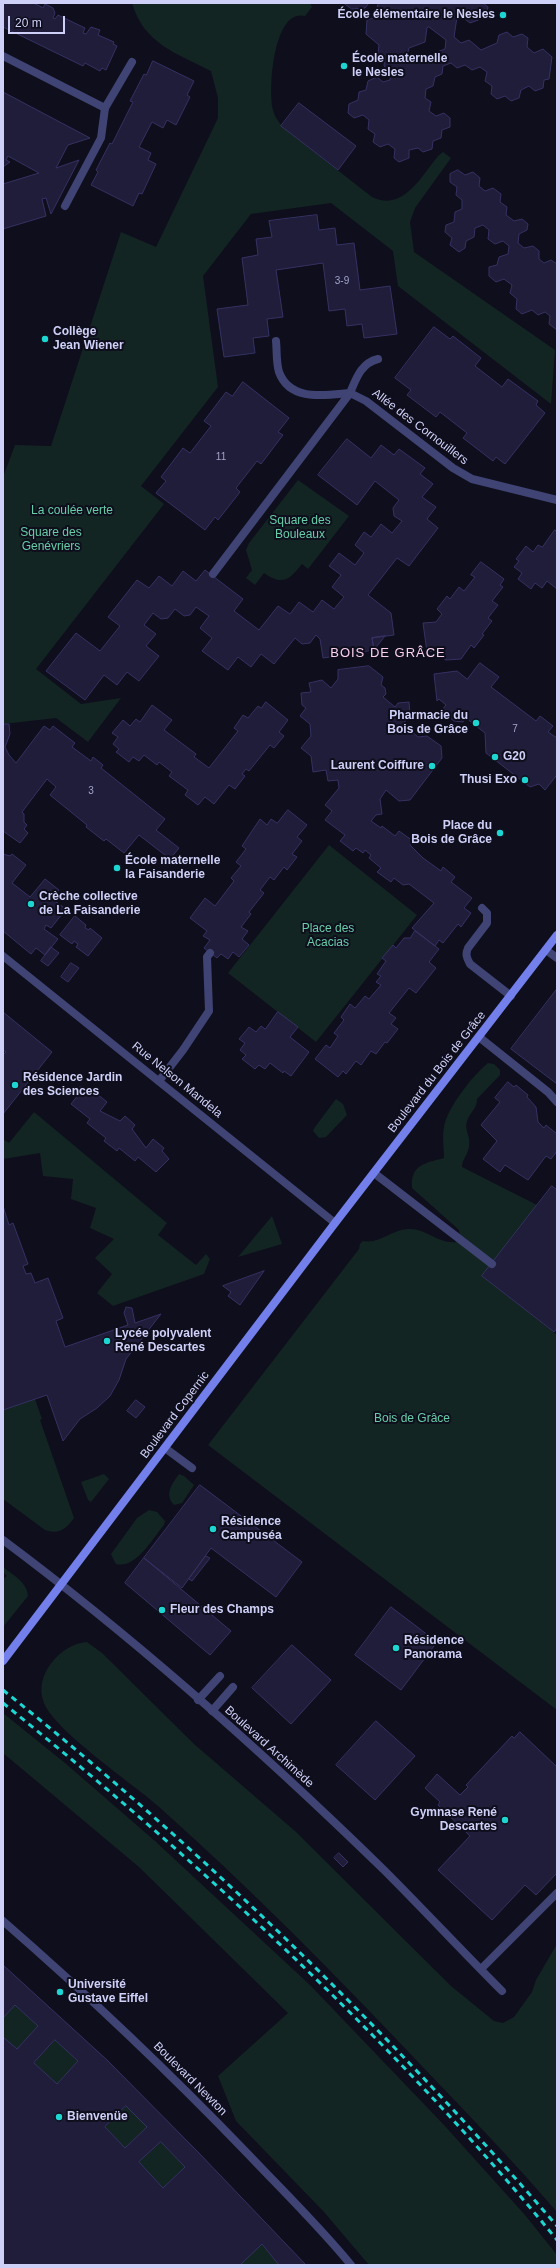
<!DOCTYPE html>
<html>
<head>
<meta charset="utf-8">
<style>
	body { margin:0 }
	#map { position:relative; width:560px; height:2268px; overflow:hidden; background:#0f0e1c; font-family:Helvetica,sans-serif }
	canvas { display:block }
	.frame { position:absolute; inset:0; border:4px solid #cfd0f8; pointer-events:none }
	.scale { position:absolute; left:8px; top:16px; width:57px; height:18px; box-sizing:border-box; border:2px solid #cfd0f8; border-top:0; padding-left:5px; font-size:12px; line-height:14px; white-space:nowrap; color:#cfd0f8; -webkit-text-stroke:3px #0f0e1c; paint-order:stroke }
</style>
</head>
<body>
<div id="map">
<canvas width="560" height="2268"></canvas>
<div class="frame"></div>
<div class="scale">20 m</div>
</div>
<script>
const c = document.querySelector('canvas').getContext('2d');
c.lineJoin = 'round';
function paint(path, color) { c.fillStyle = color; c.fill(path, 'evenodd'); }
function trace(path, color, width, dash) { c.strokeStyle = color; c.lineWidth = width; c.lineCap = dash ? 'butt' : 'round'; c.setLineDash(dash || []); c.stroke(path); }
function drawText(font, color, halo, rows, align = 'center') {
  c.font = font + ' Helvetica,sans-serif'; c.lineWidth = 4; c.setLineDash([]); c.textBaseline = 'middle'; c.strokeStyle = halo; c.fillStyle = color; for (const [text, x, y, turn = 0] of rows) {
    c.save(); c.translate(x, y); c.rotate((+turn || 0) * Math.PI / 180); c.textAlign = isNaN(turn) ? turn : align; if (halo) c.strokeText(text, 0, 0); c.fillText(text, 0, 0); c.restore();
  }
}
paint(new Path2D(`
	M 132,3 L 310,3 L 312,7 L 305,16 C 273,8 268,90 273,110 C 275,118 280,124 286,130 L 372,197 C 403,212 421,177 438,156 L 443,152 L 451,158 L 415,208 L 410,222 L 414,252 L 555,350 L 551,404 L 398,286 L 393,251 L 331,203 L 251,214 L 203,276 L 218,387 L 141,486 L 164,504 L 36,669 L 81,704 L 121,698 L 88,742 L 56,718 L 3,724 L 3,477 L 15,445 L 51,446 L 121,232 L 156,247 L 218,118 L 218,98 L 211,71 C 176,53 144,44 132,3 Z
	M 298,480 L 349,516 L 308,569 L 302,564 C 289,580 283,586 264,573 L 255,585 L 246,578 L 252,570 L 246,550 L 249,543 Z
	M 329,845 L 417,915 L 316,1042 L 228,973 Z
	M 488,1063 L 494,1064 L 500,1070 L 500,1075 L 477,1099 C 477,1109 470,1112 467,1121 C 464,1130 471,1137 469,1146 C 468,1155 462,1159 462,1167 L 537,1205 L 482,1276 L 557,1335 L 557,1710 L 208,1445 L 359,1249 L 360,1244 L 363,1241 C 381,1244 393,1228 410,1229 C 427,1229 440,1245 457,1242 L 460,1238 L 459,1230 L 412,1188 C 410,1165 425,1163 444,1158 C 444,1148 442,1137 444,1127 C 447,1108 473,1075 488,1063 Z
	M 336,1099 L 343,1104 L 347,1115 L 326,1137 L 319,1138 L 313,1131 L 315,1127 Z
	M 34,1112 L 167,1223 L 158,1235 L 196,1265 L 206,1254 L 210,1259 L 204,1274 L 113,1306 L 97,1293 L 112,1274 L 95,1258 L 114,1239 L 90,1228 L 96,1208 L 71,1199 L 73,1179 L 43,1176 L 40,1153 L 3,1159 L 3,1139 L 9,1143 Z
	M 272,1216 L 282,1244 L 238,1257 Z
	M 35,1399 L 42,1419 L 40,1420 L 74,1518 C 66,1529 59,1535 45,1530 L 3,1499 L 3,1410 Z
	M 104,1474 L 109,1479 L 91,1502 L 88,1500 L 81,1482 Z
	M 179,1474 L 184,1476 L 194,1485 L 182,1503 L 174,1505 C 164,1494 172,1484 179,1474 Z
	M 149,1510 L 157,1512 L 165,1521 L 164,1525 C 152,1539 136,1569 116,1564 L 111,1554 L 137,1518 Z
	M 3,1567 C 13,1575 27,1582 28,1596 L 3,1627 L 3,1579 L 7,1576 L 3,1572 Z
	M 87,1642 L 102,1653 L 194,1744 L 295,1831 L 451,1986 L 494,2021 L 503,2023 L 514,2017 L 532,1992 L 536,1980 L 557,1944 L 557,2212 C 513,2161 466,2112 419,2063 C 335,1974 249,1887 158,1806 C 132,1783 55,1731 44,1703 C 33,1676 60,1644 87,1642 Z
	M 3,1713 L 65,1763 L 155,1841 L 310,1985 L 444,2125 L 525,2215 L 557,2255 L 557,2265 L 369,2265 L 324,2212 L 236,2121 L 218,2076 L 288,2013 L 139,1867 L 3,1753 Z
	M 15,2005 L 38,2026 L 17,2049 L 3,2037 L 3,2018 Z
	M 55,2040 L 78,2061 L 57,2084 L 34,2063 Z
	M 126,2106 L 147,2127 L 125,2148 L 105,2127 Z
	M 161,2142 L 185,2167 L 163,2188 L 139,2162 Z
	M 262,2244 L 279,2265 L 240,2265 L 239,2264 Z`), '#122522');
const building = new Path2D(`
	M 3,3 L 34,3 L 43,8 L 45,4 L 53,8 L 55,13 L 53,18 L 55,19 L 58,15 L 85,28 L 83,33 L 86,34 L 91,27 L 100,30 L 98,35 L 114,42 L 113,44 L 117,46 L 106,70 L 102,68 L 100,71 L 85,63 L 83,66 L 3,27 Z
	M 344,3 L 369,3 L 365,8 L 352,9 Z
	M 381,3 L 483,3 L 488,7 L 486,17 L 470,23 L 461,16 L 457,17 L 454,37 L 461,43 L 469,40 L 481,50 L 497,43 L 499,35 L 507,32 L 513,37 L 522,34 L 528,38 L 527,47 L 534,53 L 543,49 L 552,57 L 549,79 L 544,80 L 543,88 L 535,91 L 529,86 L 521,90 L 519,98 L 511,101 L 505,96 L 497,99 L 491,94 L 492,86 L 485,81 L 487,72 L 480,67 L 472,70 L 465,65 L 457,68 L 451,63 L 443,66 L 442,74 L 435,77 L 433,86 L 426,89 L 425,98 L 431,102 L 429,111 L 436,116 L 444,113 L 450,118 L 450,127 L 442,130 L 441,138 L 433,141 L 432,149 L 423,152 L 418,148 L 409,150 L 409,158 L 399,162 L 394,158 L 395,149 L 388,144 L 380,147 L 373,142 L 375,134 L 368,129 L 369,120 L 363,115 L 354,118 L 348,113 L 349,104 L 358,100 L 359,92 L 366,90 L 368,81 L 377,77 L 383,82 L 390,80 L 391,72 L 384,66 L 385,58 L 378,53 L 379,45 L 366,34 L 367,20 L 380,15 L 376,12 L 378,4 ZM 429,27 L 446,40 L 445,49 L 437,52 L 436,60 L 429,64 L 422,58 L 414,61 L 407,56 L 409,48 L 425,42 L 427,28 Z
	M 153,61 L 194,81 L 187,95 L 190,97 L 176,125 L 167,120 L 163,128 L 152,122 L 139,147 L 151,153 L 148,160 L 156,164 L 142,194 L 139,193 L 133,206 L 91,185 L 98,172 L 96,170 L 110,143 L 112,144 L 133,102 L 130,101 L 144,74 L 146,75 Z
	M 3,92 L 90,138 L 68,145 L 56,168 L 79,160 L 51,214 L 46,198 L 42,199 L 46,216 L 3,229 L 3,184 L 39,173 L 8,156 L 6,160 L 10,162 L 3,167 Z
	M 299,103 L 356,146 L 338,170 L 281,126 Z
	M 458,170 L 465,175 L 473,172 L 480,178 L 479,186 L 485,191 L 493,188 L 501,194 L 500,202 L 507,207 L 506,215 L 514,221 L 522,219 L 528,224 L 527,230 L 519,234 L 518,243 L 524,248 L 533,246 L 539,251 L 539,259 L 544,263 L 551,260 L 557,264 L 557,330 L 549,324 L 550,316 L 545,312 L 538,315 L 532,310 L 522,314 L 516,309 L 517,299 L 510,293 L 512,285 L 504,279 L 496,282 L 489,276 L 489,267 L 497,265 L 499,257 L 508,254 L 509,246 L 503,241 L 495,244 L 488,239 L 489,230 L 483,225 L 475,228 L 474,237 L 466,241 L 465,248 L 459,252 L 450,245 L 452,238 L 445,232 L 446,225 L 454,222 L 455,212 L 462,209 L 462,200 L 456,195 L 457,187 L 450,182 L 450,174 Z
	M 317,215 L 319,230 L 335,228 L 337,245 L 354,243 L 360,290 L 390,286 L 397,334 L 364,338 L 362,324 L 347,326 L 345,309 L 329,311 L 323,263 L 276,270 L 283,317 L 267,319 L 269,336 L 253,338 L 255,353 L 224,357 L 217,309 L 248,305 L 242,258 L 258,255 L 256,239 L 272,237 L 269,221 Z
	M 434,327 L 450,339 L 453,336 L 481,358 L 475,366 L 502,387 L 508,379 L 538,401 L 536,405 L 545,413 L 505,464 L 496,457 L 493,461 L 463,438 L 467,433 L 440,412 L 436,417 L 407,395 L 411,390 L 395,378 Z
	M 243,382 L 289,418 L 278,432 L 283,435 L 261,464 L 257,461 L 236,488 L 240,492 L 218,520 L 215,517 L 205,530 L 156,493 L 166,481 L 161,477 L 183,448 L 190,453 L 211,426 L 204,421 L 226,392 L 232,396 Z
	M 347,439 L 371,458 L 381,445 L 394,455 L 399,449 L 425,468 L 420,474 L 433,484 L 422,497 L 436,507 L 427,519 L 438,528 L 409,566 L 397,558 L 368,595 L 391,613 L 394,635 L 372,638 L 374,650 L 323,658 L 320,639 L 316,635 L 310,643 L 302,644 L 295,638 L 274,664 L 261,654 L 251,667 L 238,657 L 228,670 L 202,651 L 212,638 L 200,628 L 209,616 L 196,607 L 190,615 L 184,616 L 175,609 L 168,618 L 161,619 L 153,613 L 144,625 L 156,634 L 146,646 L 159,656 L 139,681 L 127,672 L 117,685 L 104,675 L 85,700 L 46,671 L 76,633 L 100,651 L 120,626 L 108,617 L 137,580 L 149,588 L 159,576 L 172,586 L 183,571 L 196,581 L 205,570 L 243,599 L 234,611 L 259,630 L 278,606 L 290,614 L 299,602 L 313,612 L 322,600 L 334,609 L 344,597 L 332,587 L 341,575 L 329,566 L 339,553 L 355,565 L 364,553 L 355,545 L 364,532 L 371,537 L 381,524 L 392,533 L 402,521 L 394,516 L 393,508 L 399,500 L 375,481 L 357,505 L 318,475 Z
	M 555,530 L 557,532 L 557,589 L 547,581 L 542,588 L 535,583 L 531,589 L 518,579 L 522,573 L 514,567 L 519,561 L 516,559 L 526,546 L 533,552 L 538,545 L 542,547 Z
	M 481,562 L 504,579 L 500,585 L 503,587 L 492,601 L 498,605 L 488,618 L 492,621 L 482,634 L 484,635 L 474,648 L 471,645 L 461,659 L 446,660 L 441,657 L 445,653 L 437,647 L 434,651 L 427,652 L 423,623 L 436,622 L 442,614 L 437,609 L 447,596 L 450,599 L 459,587 L 464,591 L 475,577 L 471,575 Z
	M 385,636 L 374,650 L 372,638 Z
	M 480,663 L 499,677 L 491,687 L 536,721 L 540,716 L 553,726 L 548,732 L 557,738 L 557,777 L 556,776 L 545,790 L 539,784 L 530,787 L 486,753 L 485,733 L 466,718 L 463,722 L 454,721 L 441,711 L 446,705 L 439,699 L 437,701 L 434,674 L 457,671 L 467,679 Z
	M 369,666 L 383,677 L 381,685 L 385,688 L 386,694 L 383,697 L 395,707 L 398,703 L 409,702 L 410,715 L 403,724 L 418,737 L 427,736 L 441,746 L 442,758 L 410,800 L 399,801 L 386,790 L 380,799 L 382,814 L 376,815 L 371,821 L 381,828 L 382,826 L 395,836 L 399,831 L 413,841 L 410,845 L 423,858 L 441,871 L 443,867 L 455,877 L 451,882 L 472,898 L 464,908 L 471,913 L 461,927 L 458,924 L 443,943 L 439,940 L 435,946 L 412,928 L 434,903 L 409,884 L 403,885 L 394,878 L 391,882 L 377,872 L 381,868 L 369,858 L 371,855 L 365,850 L 363,853 L 356,848 L 353,851 L 340,841 L 345,835 L 325,820 L 332,811 L 325,805 L 339,788 L 338,780 L 328,781 L 326,770 L 313,772 L 311,756 L 301,748 L 311,736 L 310,724 L 300,716 L 306,708 L 302,705 L 301,693 L 311,692 L 309,683 L 322,680 L 331,688 L 338,679 L 338,670 Z
	M 266,702 L 288,720 L 279,732 L 284,736 L 274,748 L 270,745 L 249,771 L 246,769 L 242,774 L 245,776 L 235,789 L 229,785 L 214,804 L 205,797 L 198,805 L 185,795 L 188,790 L 169,776 L 172,772 L 159,762 L 157,765 L 144,755 L 139,761 L 133,757 L 129,762 L 116,752 L 119,749 L 113,744 L 118,737 L 112,733 L 123,720 L 130,726 L 136,719 L 140,722 L 152,705 L 172,720 L 164,730 L 196,754 L 194,757 L 209,768 L 238,731 L 234,728 L 243,715 L 248,718 L 258,706 L 261,708 Z
	M 3,724 L 9,724 L 10,734 L 5,747 L 9,755 L 16,763 L 44,726 L 50,730 L 53,726 L 75,743 L 72,747 L 91,761 L 93,757 L 103,765 L 101,768 L 165,819 L 156,830 L 179,848 L 170,859 L 139,835 L 124,853 L 106,839 L 104,841 L 86,827 L 87,825 L 50,795 L 56,787 L 47,779 L 22,812 L 24,814 L 24,822 L 27,825 L 24,829 L 28,833 L 20,843 L 3,831 Z
	M 288,810 L 307,825 L 297,837 L 302,841 L 292,854 L 297,857 L 287,870 L 284,867 L 274,880 L 270,877 L 260,890 L 264,893 L 249,912 L 251,914 L 241,927 L 248,931 L 242,939 L 249,945 L 239,957 L 233,952 L 228,959 L 221,954 L 217,958 L 204,948 L 210,940 L 203,936 L 207,931 L 190,918 L 205,898 L 215,906 L 234,881 L 231,878 L 241,866 L 236,862 L 246,849 L 242,846 L 260,819 L 267,825 L 271,819 L 277,823 Z
	M 3,854 L 10,856 L 12,854 L 26,865 L 12,883 L 30,897 L 45,879 L 59,890 L 52,899 L 66,909 L 51,928 L 46,925 L 44,929 L 58,939 L 45,955 L 36,948 L 31,954 L 3,931 Z
	M 75,916 L 86,925 L 85,928 L 89,930 L 90,928 L 102,938 L 88,956 L 76,947 L 78,944 L 74,941 L 72,944 L 60,935 Z
	M 415,931 L 439,949 L 429,962 L 436,968 L 416,993 L 409,988 L 389,1013 L 396,1018 L 391,1024 L 398,1029 L 387,1043 L 385,1042 L 376,1054 L 371,1051 L 361,1065 L 356,1061 L 346,1074 L 343,1071 L 338,1077 L 315,1059 L 326,1045 L 330,1048 L 338,1036 L 334,1033 L 344,1020 L 341,1017 L 350,1004 L 355,1008 L 365,996 L 369,999 L 381,985 L 376,982 L 381,976 L 377,974 L 386,961 L 382,958 L 393,945 L 396,948 L 404,938 L 410,938 Z
	M 51,947 L 59,953 L 48,966 L 41,961 Z
	M 71,963 L 79,968 L 68,982 L 61,977 Z
	M 557,989 L 557,1084 L 511,1049 Z
	M 3,1012 L 52,1052 L 3,1114 L 3,1055 L 6,1052 L 3,1050 Z
	M 278,1012 L 298,1027 L 290,1037 L 309,1052 L 291,1076 L 284,1071 L 283,1073 L 270,1063 L 265,1069 L 259,1065 L 255,1069 L 242,1059 L 246,1055 L 240,1050 L 245,1043 L 239,1039 L 249,1027 L 256,1032 L 261,1026 L 265,1029 Z
	M 508,1082 L 514,1087 L 516,1085 L 528,1095 L 527,1097 L 536,1107 L 538,1122 L 544,1128 L 546,1125 L 557,1134 L 557,1151 L 551,1159 L 546,1156 L 528,1180 L 505,1165 L 500,1172 L 483,1159 L 497,1141 L 481,1125 L 500,1102 L 495,1098 Z
	M 83,1087 L 95,1096 L 97,1094 L 107,1102 L 100,1111 L 120,1121 L 125,1116 L 135,1125 L 132,1129 L 146,1148 L 153,1139 L 164,1148 L 162,1151 L 169,1159 L 156,1172 L 138,1157 L 135,1161 L 119,1148 L 117,1151 L 104,1141 L 106,1138 L 87,1123 L 90,1119 L 71,1104 L 78,1095 L 77,1088 Z
	M 552,1186 L 557,1190 L 557,1328 L 554,1332 L 482,1276 Z
	M 3,1206 L 9,1225 L 13,1223 L 28,1264 L 23,1266 L 26,1274 L 31,1273 L 35,1283 L 48,1278 L 63,1318 L 56,1321 L 65,1347 L 128,1325 L 124,1313 L 126,1307 L 132,1308 L 135,1323 L 161,1314 L 126,1359 L 119,1380 L 110,1396 L 97,1408 L 80,1419 L 63,1441 L 47,1395 L 3,1410 Z
	M 264,1271 L 240,1305 L 228,1296 L 231,1292 L 223,1286 Z
	M 136,1400 L 145,1407 L 136,1418 L 127,1411 Z
	M 200,1485 L 302,1562 L 276,1597 L 211,1548 L 182,1588 L 144,1558 Z
	M 206,1556 L 210,1558 L 192,1581 L 189,1579 Z
	M 144,1558 L 231,1631 L 210,1655 L 125,1583 Z
	M 391,1607 L 437,1642 L 401,1690 L 355,1655 Z
	M 292,1645 L 331,1680 L 291,1724 L 252,1688 Z
	M 376,1721 L 415,1756 L 375,1800 L 336,1765 Z
	M 520,1732 L 557,1767 L 557,1873 L 536,1895 L 525,1885 L 492,1920 L 438,1870 L 470,1836 L 438,1805 L 440,1802 L 425,1788 L 437,1774 L 460,1795 L 468,1787 L 466,1785 L 512,1736 L 514,1738 Z
	M 339,1853 L 348,1862 L 343,1867 L 334,1858 Z
	M 3,1965 L 107,2060 L 197,2151 L 306,2265 L 279,2265 L 262,2244 L 240,2265 L 3,2265 L 3,2037 L 17,2049 L 38,2026 L 15,2005 L 3,2018 ZM 55,2040 L 78,2061 L 57,2084 L 34,2063 ZM 126,2106 L 147,2127 L 125,2148 L 105,2127 ZM 161,2142 L 185,2167 L 163,2188 L 139,2162 Z`);
paint(building, '#1f1d3a');
trace(building, '#353263', 1);
trace(new Path2D(`
	M 65,206 L 101,138 L 105,108
	M 276,341 C 277,350 276,362 279,372 C 290,402 325,395 350,393 C 356,379 361,363 378,359
	M 482,908 L 487,913 L 487,923 L 468,948 C 465,955 467,958 470,964 L 511,996
	M 546,950 L 557,958
	M 159,1081 L 183,1050 L 209,1011 L 207,957 L 210,953
	M 374,1173 L 492,1264
	M 165,1448 L 192,1468
	M 198,1700 L 220,1676
	M 212,1711 L 233,1687
	M 481,1969 L 557,1893`), '#3f4474', 8);
trace(new Path2D(`
	M 3,56 L 105,108 L 132,62
	M 213,574 L 350,393 L 366,401 L 453,468 L 472,479 L 557,500
	M 3,956 L 335,1223
	M 479,1037 L 548,1092 L 557,1102
	M 3,1540 C 137,1640 264,1753 384,1870 C 424,1910 462,1951 502,1991
	M 3,1921 C 88,1995 170,2073 248,2154 C 283,2191 319,2226 351,2265`), '#3f4474', 8);
trace(new Path2D(`
	M 3,1661 L 335,1223 L 557,935`), '#7380eb', 8);
trace(new Path2D(`
	M 3,1690 C 204,1851 389,2031 557,2226
	M 3,1703 C 203,1865 394,2041 557,2240`), '#1ed6d1', 3, [6, 5]);
for (const [x, y, r, color] of [
	[503,15,4,"#1ed6d1"],
	[344,66,4,"#1ed6d1"],
	[45,339,4,"#1ed6d1"],
	[476,723,4,"#1ed6d1"],
	[495,757,4,"#1ed6d1"],
	[432,766,4,"#1ed6d1"],
	[525,780,4,"#1ed6d1"],
	[500,833,4,"#1ed6d1"],
	[117,868,4,"#1ed6d1"],
	[31,904,4,"#1ed6d1"],
	[15,1085,4,"#1ed6d1"],
	[107,1341,4,"#1ed6d1"],
	[213,1529,4,"#1ed6d1"],
	[162,1610,4,"#1ed6d1"],
	[396,1648,4,"#1ed6d1"],
	[505,1820,4,"#1ed6d1"],
	[60,1992,4,"#1ed6d1"],
	[59,2117,4,"#1ed6d1"]
]) { const dot = new Path2D(); dot.arc(x, y, r, 0, 2 * Math.PI); c.fillStyle = color; c.fill(dot); trace(dot, '#0f0e1c', 1.5); }
drawText('10px', '#a3a3c8', null, [
	["3-9",342,281],
	["11",221,457],
	["7",515,729],
	["3",91,791]
]);
drawText('bold 12px', '#cfd0f8', '#0f0e1c', [
	["École élémentaire le Nesles",495,15,"right"],
	["École maternelle",352,59],
	["le Nesles",352,73],
	["Collège",53,332],
	["Jean Wiener",53,346],
	["Pharmacie du",468,716,"right"],
	["Bois de Grâce",468,730,"right"],
	["G20",503,757],
	["Laurent Coiffure",424,766,"right"],
	["Thusi Exo",517,780,"right"],
	["Place du",492,826,"right"],
	["Bois de Grâce",492,840,"right"],
	["École maternelle",125,861],
	["la Faisanderie",125,875],
	["Crèche collective",39,897],
	["de La Faisanderie",39,911],
	["Résidence Jardin",23,1078],
	["des Sciences",23,1092],
	["Lycée polyvalent",115,1334],
	["René Descartes",115,1348],
	["Résidence",221,1522],
	["Campuséa",221,1536],
	["Fleur des Champs",170,1610],
	["Résidence",404,1641],
	["Panorama",404,1655],
	["Gymnase René",497,1813,"right"],
	["Descartes",497,1827,"right"],
	["Université",68,1985],
	["Gustave Eiffel",68,1999],
	["Bienvenüe",67,2117]
], 'left');
drawText('12px', '#cfd0f8', '#0f0e1c', [
	["Allée des Cornouillers",420,427,37],
	["Boulevard du Bois de Grâce",437,1072,-52],
	["Rue Nelson Mandela",177,1080,39],
	["Boulevard Copernic",175,1415,-53],
	["Boulevard Archimède",269,1747,42],
	["Boulevard Newton",190,2079,45]
]);
drawText('12px', '#66cda7', '#0f0e1c', [
	["La coulée verte",72,511],
	["Square des",300,521],
	["Bouleaux",300,535],
	["Square des",51,533],
	["Genévriers",51,547],
	["Place des",328,929],
	["Acacias",328,943],
	["Bois de Grâce",412,1419]
]);
c.letterSpacing = '1px';
drawText('13px', '#f9d1ef', '#0f0e1c', [
	["BOIS DE GRÂCE",388,653]
]);
c.letterSpacing = '0px';
</script>
</body>
</html>
